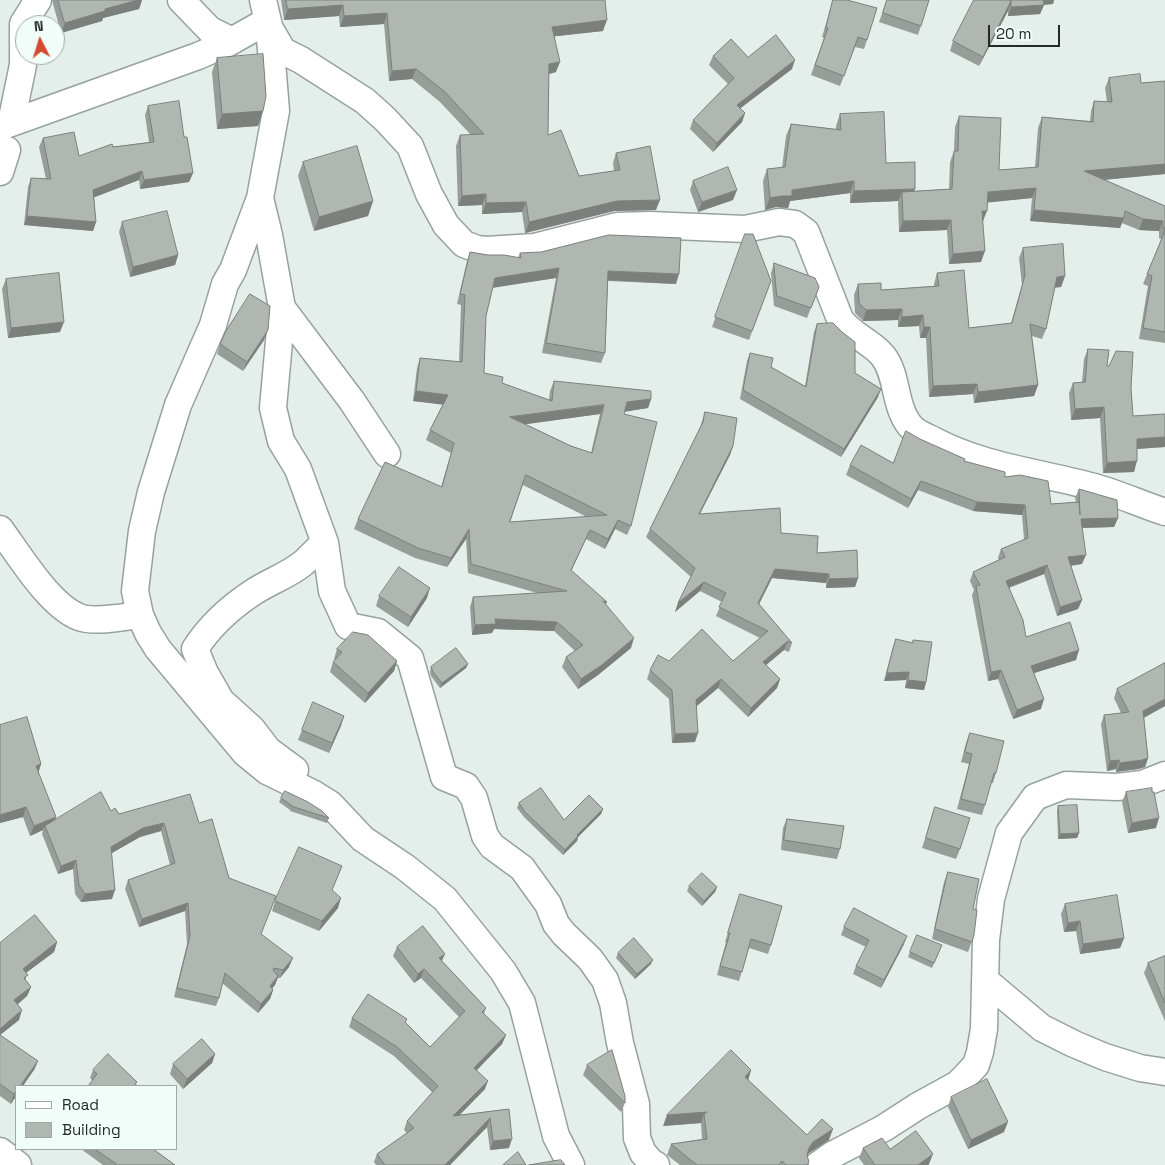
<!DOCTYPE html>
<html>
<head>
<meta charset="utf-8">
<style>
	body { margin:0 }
	#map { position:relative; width:1165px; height:1165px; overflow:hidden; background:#e4efec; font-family:"Space Grotesk",sans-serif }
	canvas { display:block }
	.legend { position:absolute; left:15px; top:1085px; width:162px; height:65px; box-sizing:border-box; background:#f1fdf9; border:1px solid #9fa8a5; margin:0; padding:6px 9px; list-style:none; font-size:15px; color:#242927 }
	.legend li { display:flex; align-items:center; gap:10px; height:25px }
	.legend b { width:25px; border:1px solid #9fa8a5 }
	.north { position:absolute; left:15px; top:15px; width:50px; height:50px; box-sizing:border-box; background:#f1fdf9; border:1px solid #9fa8a5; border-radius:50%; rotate:355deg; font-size:14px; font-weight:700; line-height:20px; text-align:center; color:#242927 }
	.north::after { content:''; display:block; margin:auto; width:18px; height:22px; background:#d64a32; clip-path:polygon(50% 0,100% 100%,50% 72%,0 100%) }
	.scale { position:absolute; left:988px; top:25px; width:72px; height:22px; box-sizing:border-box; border:2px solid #242927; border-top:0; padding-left:6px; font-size:15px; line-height:18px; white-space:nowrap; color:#242927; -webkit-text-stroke:4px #f1fdf9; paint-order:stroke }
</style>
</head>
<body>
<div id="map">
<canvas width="1165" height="1165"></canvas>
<ul class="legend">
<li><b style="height:6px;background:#fff"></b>Road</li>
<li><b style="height:14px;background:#b0b7b1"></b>Building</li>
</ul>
<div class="north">N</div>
<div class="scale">20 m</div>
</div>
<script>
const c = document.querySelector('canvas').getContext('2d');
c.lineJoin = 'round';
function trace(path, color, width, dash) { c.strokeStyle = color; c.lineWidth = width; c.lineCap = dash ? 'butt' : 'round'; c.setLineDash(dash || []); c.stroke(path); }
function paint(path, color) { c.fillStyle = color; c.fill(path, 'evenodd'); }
const minor = new Path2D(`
	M 181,0 L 210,30 L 232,41
	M 263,0 L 269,26 L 276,111 L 260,198 L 233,270 L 225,284 L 213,325 L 178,405 L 151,492 L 142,531 L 135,591 L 140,615 L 148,633 L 158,649 L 245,753 L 267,771 L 314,794 L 330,804 L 363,839 L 405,867 L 445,899 L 503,971 L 522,1003 L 556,1136 L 571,1165
	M 269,27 L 283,51 L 301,60 L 365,101 L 385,119 L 410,146 L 429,194 L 446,225 L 464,244 L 477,249 L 486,250 L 534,247 L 617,226 L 650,225 L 745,229 L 779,222 L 795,224 L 806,232 L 840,319 C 850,335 871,341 883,356 C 899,376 893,409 913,429 C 919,434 927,437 933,440 C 981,466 1038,472 1090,486 C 1115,492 1140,504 1165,512
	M 11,123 L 23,65 L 23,24 L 38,0
	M 0,127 L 198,56 L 228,43 L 267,21
	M 0,172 L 7,150
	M 260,198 L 269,235 L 282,308 L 352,401 L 387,454
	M 282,308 L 273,408 L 281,441 L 298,469 L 325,543 L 332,591 L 348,626 L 378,632 L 410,658 L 444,777 L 466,786 L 474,798 L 485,836 L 492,846 L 522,868 L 548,904 L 556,924 L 564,934 L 590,959 L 605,980 L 613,1003 L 620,1043 L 636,1104 L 637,1138 L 643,1153 L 651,1162 L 656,1165
	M 0,529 C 20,556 49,605 79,617 C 93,623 124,617 140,615
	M 295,770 L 268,750 L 252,729 L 221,701 L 205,673 L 195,649 C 209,627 231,607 252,593 C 268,582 287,576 302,564 C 310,558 316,549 325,543
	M 986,981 L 1042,1028 L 1074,1044 L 1105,1057 L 1140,1068 L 1165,1072
	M 0,1151 L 18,1165
	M 818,1165 L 832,1155 L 884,1128 L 918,1106 L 958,1084 L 976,1065 L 980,1052 L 984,1029 L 986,940 L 991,899 L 1009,833 L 1035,797 L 1066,785 L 1117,787 L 1142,784 L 1165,775`);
trace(minor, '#97a29f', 29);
trace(minor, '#fff', 26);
paint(new Path2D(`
	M 52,0 L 142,0 L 139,9 L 103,18 L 102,21 L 61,33 Z
	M 281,0 L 605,0 L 603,31 L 555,36 L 556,72 L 549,74 L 548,135 L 579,176 L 614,171 L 613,163 L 616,153 L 656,210 L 614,211 L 525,233 L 522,212 L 482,214 L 482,205 L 458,206 L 456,146 L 460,135 L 471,135 L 440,102 L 412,79 L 389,81 L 384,24 L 340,27 L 339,16 L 284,20 Z
	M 833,0 L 867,40 L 864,49 L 855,47 L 840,86 L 811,75 L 824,38 L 822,37 Z
	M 887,0 L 929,0 L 918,35 L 879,22 Z
	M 974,0 L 1054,0 L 1053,4 L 1044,5 L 1040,14 L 1008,16 L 1008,11 L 979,66 L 950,51 L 953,41 Z
	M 713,56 L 748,57 L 792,69 L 740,108 L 745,113 L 742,122 L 713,152 L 690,129 L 693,120 L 728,84 L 709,65 Z
	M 217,58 L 263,111 L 258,126 L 217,129 L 212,72 Z
	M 1109,78 L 1141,83 L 1165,81 L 1165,174 L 1104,180 L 1165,206 L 1165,343 L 1139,339 L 1148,286 L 1143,284 L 1160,242 L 1161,239 L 1159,238 L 1159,231 L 1139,230 L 1122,223 L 1120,228 L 1030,221 L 1032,198 L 988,202 L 983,221 L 981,262 L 949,264 L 947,230 L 899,232 L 898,201 L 850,203 L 850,193 L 790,201 L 788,208 L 776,207 L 765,210 L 763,181 L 767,169 L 782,168 L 786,136 L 791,124 L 836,129 L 836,126 L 840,114 L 886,163 L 914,191 L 949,189 L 950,162 L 954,151 L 955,127 L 959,116 L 999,170 L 1035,167 L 1038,128 L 1042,117 L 1090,121 L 1091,111 L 1094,101 L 1107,102 L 1105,88 Z
	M 148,106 L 184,137 L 193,173 L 189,182 L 140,189 L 139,180 L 94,197 L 96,222 L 93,231 L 24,225 L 28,187 L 31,178 L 46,179 L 39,147 L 43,138 L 79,156 L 113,147 L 149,142 L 145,115 Z
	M 303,162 L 373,201 L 368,216 L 314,231 L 298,176 Z
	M 693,181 L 733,200 L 698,212 L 690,190 Z
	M 122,222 L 178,255 L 175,265 L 130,277 L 119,232 Z
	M 745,234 L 771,281 L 749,340 L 712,327 Z
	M 1023,248 L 1065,276 L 1061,287 L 1055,287 L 1046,329 L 1042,339 L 1032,336 L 1038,385 L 1034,396 L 974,403 L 973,394 L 929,397 L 926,338 L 920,338 L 919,326 L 898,327 L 898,320 L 863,321 L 855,313 L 854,295 L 858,284 L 881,290 L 934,286 L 934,284 L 937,273 L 969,328 L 1011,323 L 1022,285 L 1019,258 Z
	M 470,252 L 488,255 L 518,258 L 520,253 L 676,284 L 608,281 L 605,353 L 601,363 L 542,353 L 556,278 L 493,287 L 486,316 L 484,373 L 502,383 L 549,400 L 550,391 L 554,381 L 651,399 L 648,408 L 625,411 L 624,414 L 631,526 L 627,535 L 615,529 L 605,549 L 586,539 L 571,571 L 607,602 L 606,605 L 631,648 L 598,675 L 578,689 L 562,667 L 566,657 L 575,651 L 554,631 L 494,629 L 492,633 L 472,635 L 470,607 L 473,597 L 537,593 L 468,573 L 466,539 L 447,567 L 415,558 L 354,529 L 358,519 L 441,487 L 451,453 L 426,440 L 430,430 L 443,404 L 413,401 L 417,368 L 420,358 L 459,362 L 461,305 L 457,304 L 467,261 ZM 600,414 L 591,453 L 571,446 L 525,424 ZM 523,485 L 587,517 L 510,522 Z
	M 774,263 L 819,287 L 807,318 L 774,306 L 771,273 Z
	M 6,279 L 60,332 L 8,338 L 2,289 Z
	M 817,324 L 855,373 L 878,397 L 841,457 L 740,399 L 747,361 L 750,353 L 771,367 L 805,386 L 814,332 Z
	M 264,340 L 243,371 L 217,354 L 220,344 Z
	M 1088,349 L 1131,388 L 1133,416 L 1165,414 L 1165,447 L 1137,449 L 1134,472 L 1103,473 L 1100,418 L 1071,420 L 1069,393 L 1073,383 L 1082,382 L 1084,359 Z
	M 705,412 L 733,446 L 730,455 L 700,514 L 781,533 L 817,553 L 858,578 L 855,587 L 826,588 L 826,583 L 772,578 L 759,604 L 792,643 L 789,652 L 784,650 L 766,665 L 780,679 L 777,688 L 748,717 L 718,688 L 697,706 L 695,742 L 672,743 L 669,699 L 647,679 L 650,670 L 669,661 L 733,661 L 760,638 L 716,616 L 722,602 L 700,591 L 675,612 L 678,603 L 691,577 L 646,537 L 650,529 L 700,428 L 702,421 Z
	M 920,439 L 964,461 L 1005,477 L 1051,504 L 1076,502 L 1075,498 L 1079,489 L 1118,518 L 1114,527 L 1082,528 L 1082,564 L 1071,566 L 1082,600 L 1078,609 L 1057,616 L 1044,574 L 1009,588 L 1026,637 L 1076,660 L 1034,673 L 1041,709 L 1013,719 L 998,679 L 988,681 L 972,595 L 974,590 L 970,581 L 973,572 L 999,560 L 998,558 L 1001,549 L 1024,540 L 1022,515 L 973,511 L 918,490 L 908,508 L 846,475 L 850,465 L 893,463 Z
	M 379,596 L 427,598 L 408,627 L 376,606 Z
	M 896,639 L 912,643 L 913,640 L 926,682 L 924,690 L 905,688 L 906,680 L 884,681 L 893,647 Z
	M 337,649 L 397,661 L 394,671 L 365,703 L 330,672 L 333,662 L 335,660 L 334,659 Z
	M 1165,663 L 1165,706 L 1144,718 L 1148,758 L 1145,767 L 1138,769 L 1116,772 L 1116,769 L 1107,771 L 1101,724 L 1104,715 L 1121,713 L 1114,698 L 1117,689 Z
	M 468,664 L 466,668 L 440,688 L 431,676 L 430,672 L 431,667 Z
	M 344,716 L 329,753 L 298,740 L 302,730 Z
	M 0,725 L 41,764 L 38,773 L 55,819 L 111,811 L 119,814 L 199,823 L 229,878 L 261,934 L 289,967 L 280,978 L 278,978 L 275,985 L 272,988 L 273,990 L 270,999 L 258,1013 L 222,983 L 219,998 L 216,1006 L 174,997 L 187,944 L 185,911 L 139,927 L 125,889 L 128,880 L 170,865 L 161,831 L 140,837 L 111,853 L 112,899 L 81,902 L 75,894 L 73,869 L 58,874 L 42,834 L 43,830 L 30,836 L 23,817 L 0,823 Z
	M 970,733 L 996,773 L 993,783 L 991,783 L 985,805 L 982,815 L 957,809 L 969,764 L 961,762 L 966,743 Z
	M 1126,792 L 1156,828 L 1128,833 L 1122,802 Z
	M 281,798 L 329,818 L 327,823 L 290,811 L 290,810 L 279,802 Z
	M 519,803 L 564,820 L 603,809 L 601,814 L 578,837 L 577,841 L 563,855 L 524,817 L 517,808 Z
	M 1058,806 L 1079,833 L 1077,838 L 1058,839 L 1057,811 Z
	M 935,807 L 960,849 L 956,859 L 922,848 Z
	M 787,819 L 840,849 L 837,859 L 781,850 L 783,828 Z
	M 342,866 L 332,890 L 338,908 L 319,931 L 272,911 L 275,901 Z
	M 948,872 L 973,909 L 974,935 L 968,952 L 932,939 L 944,882 Z
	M 689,886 L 717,887 L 715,892 L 702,906 L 687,891 Z
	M 740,894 L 771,945 L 768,954 L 749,948 L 739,981 L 717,975 L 726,942 L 725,942 Z
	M 1065,904 L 1124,938 L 1120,948 L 1080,954 L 1076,931 L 1064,932 L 1061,914 Z
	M 844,927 L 904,944 L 881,988 L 853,974 L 856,966 L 866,947 L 841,935 Z
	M 57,942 L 54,952 L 26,973 L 26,981 L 31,987 L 27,996 L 18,1004 L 19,1020 L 0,1035 L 38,1061 L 34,1070 L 16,1086 L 16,1096 L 11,1104 L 0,1096 L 0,943 Z
	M 942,945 L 932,968 L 908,957 L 910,952 Z
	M 397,947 L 442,961 L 486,1008 L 484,1014 L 506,1035 L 502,1044 L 477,1070 L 485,1089 L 459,1115 L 509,1109 L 509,1148 L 490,1150 L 487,1127 L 450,1165 L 376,1165 L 374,1162 L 377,1154 L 407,1133 L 404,1130 L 407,1121 L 433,1093 L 394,1056 L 349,1027 L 352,1018 L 407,1019 L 405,1023 L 430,1047 L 459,1017 L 421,978 L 414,983 L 393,956 Z
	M 618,953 L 651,964 L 635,979 L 616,958 Z
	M 1165,956 L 1165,1021 L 1144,973 L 1148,963 Z
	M 215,1054 L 212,1063 L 183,1089 L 170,1074 L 173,1064 Z
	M 587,1065 L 625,1103 L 621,1112 L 583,1075 Z
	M 93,1070 L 136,1085 L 92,1080 L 90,1078 Z
	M 751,1070 L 748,1080 L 807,1135 L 829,1140 L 809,1153 L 807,1155 L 809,1165 L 680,1165 L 667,1155 L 671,1144 L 702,1139 L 701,1123 L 663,1126 Z
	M 951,1097 L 1004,1132 L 968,1149 L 948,1107 Z
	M 863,1148 L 890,1149 L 929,1164 L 928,1165 L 864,1165 L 859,1158 Z
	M 81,1149 L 153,1149 L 175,1165 L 103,1165 Z`), '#979d98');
paint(new Path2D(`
	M 138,0 L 142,0 L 139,9 L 103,18 L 102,21 L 61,33 L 65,23 L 105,9 Z
	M 1041,0 L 1054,0 L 1053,4 L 1040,5 Z
	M 1011,1 L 1008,11 L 979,66 L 983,57 Z
	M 343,5 L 339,16 L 284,20 L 288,9 Z
	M 1044,5 L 1040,14 L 1008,16 L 1011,7 Z
	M 387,13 L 384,24 L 340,27 L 344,16 Z
	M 607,20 L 603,31 L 549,37 L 552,27 Z
	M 795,60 L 792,69 L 733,114 L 737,105 Z
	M 560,62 L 556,72 L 545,75 L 549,64 Z
	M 416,69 L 412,79 L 389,81 L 392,71 Z
	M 263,111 L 258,126 L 217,129 L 222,114 Z
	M 745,113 L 742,122 L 713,152 L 717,143 Z
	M 1165,164 L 1165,174 L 1080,182 L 1084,171 Z
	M 142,171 L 139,180 L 90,199 L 93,190 Z
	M 193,173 L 189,182 L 140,189 L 144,180 Z
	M 854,181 L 850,193 L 790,201 L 788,208 L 776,207 L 765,210 L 770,198 L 792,190 Z
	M 1036,188 L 1032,198 L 984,203 L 988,192 Z
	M 915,189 L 911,200 L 902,192 L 898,201 L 850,203 L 854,191 Z
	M 737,190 L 733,200 L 698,212 L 702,202 Z
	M 486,194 L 482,205 L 458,206 L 462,196 Z
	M 660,200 L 656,210 L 614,211 L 525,233 L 529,222 L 617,201 Z
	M 373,201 L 368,216 L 314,231 L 319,217 Z
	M 526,202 L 522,212 L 482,214 L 486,203 Z
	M 1034,210 L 1124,218 L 1120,228 L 1030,221 Z
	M 982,211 L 987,211 L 983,221 Z
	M 27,216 L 96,222 L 93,231 L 24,225 Z
	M 1143,219 L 1163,221 L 1159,231 L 1139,230 Z
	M 951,220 L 947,230 L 899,232 L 903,221 Z
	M 985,251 L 981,262 L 949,264 L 953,254 Z
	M 178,255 L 175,265 L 130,277 L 133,267 Z
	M 559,268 L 556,278 L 492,288 L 495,278 Z
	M 608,271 L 679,274 L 676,284 L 605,280 Z
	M 1065,276 L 1061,287 L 1053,288 L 1057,277 Z
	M 902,309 L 898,320 L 863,321 L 866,310 Z
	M 923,315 L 919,326 L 898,327 L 902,317 Z
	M 64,322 L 60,332 L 8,338 L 11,328 Z
	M 924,327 L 930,327 L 926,338 L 920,338 Z
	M 268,330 L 264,340 L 243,371 L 247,362 Z
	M 977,384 L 973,394 L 929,397 L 933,386 Z
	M 1038,385 L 1034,396 L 974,403 L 978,392 Z
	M 881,389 L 878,397 L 841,457 L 844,449 Z
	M 416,391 L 448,395 L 445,405 L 413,401 Z
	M 651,399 L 648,408 L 624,412 L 627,402 Z
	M 604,405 L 600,414 L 506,427 L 510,417 Z
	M 1104,407 L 1100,418 L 1071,420 L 1075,409 Z
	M 1165,437 L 1165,447 L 1134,449 L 1137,439 Z
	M 733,446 L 730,455 L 695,523 L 699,514 Z
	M 1137,461 L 1134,472 L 1103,473 L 1107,463 Z
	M 921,481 L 918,490 L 908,508 L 911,499 Z
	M 977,502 L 1025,505 L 1022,515 L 973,511 Z
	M 1118,518 L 1114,527 L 1078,528 L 1081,519 Z
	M 618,520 L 615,529 L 605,549 L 608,539 Z
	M 469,529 L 466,539 L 447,567 L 451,558 Z
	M 590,530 L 586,539 L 567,580 L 571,570 Z
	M 1086,555 L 1082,564 L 1065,566 L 1068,557 Z
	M 1047,565 L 1044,574 L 1002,590 L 1006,581 Z
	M 775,569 L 829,574 L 826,583 L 772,578 L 755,612 L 758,603 Z
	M 858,578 L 855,587 L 826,588 L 829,579 Z
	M 704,582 L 700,591 L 675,612 L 678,603 Z
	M 430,588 L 427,598 L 408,627 L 411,617 Z
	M 1082,600 L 1078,609 L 1057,616 L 1060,607 Z
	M 495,619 L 557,622 L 554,631 L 494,629 L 492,633 L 472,635 L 475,625 Z
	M 634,638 L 631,648 L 598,675 L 578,689 L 581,679 Z
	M 788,641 L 784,650 L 759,671 L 763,662 Z
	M 1079,650 L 1076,660 L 1028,675 L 1031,666 Z
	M 397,661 L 394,671 L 365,703 L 368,693 Z
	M 468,664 L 466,668 L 440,688 L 442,683 Z
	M 1001,670 L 998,679 L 988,681 L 991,672 Z
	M 909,672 L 906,680 L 884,681 L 887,673 Z
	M 721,679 L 718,688 L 693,709 L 696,700 Z
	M 780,679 L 777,688 L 748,717 L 751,708 Z
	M 908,680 L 926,682 L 924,690 L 905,688 Z
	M 1044,699 L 1041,709 L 1013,719 L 1017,710 Z
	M 1165,699 L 1165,706 L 1139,720 L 1143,711 Z
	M 344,716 L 341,726 L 329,753 L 332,743 Z
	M 698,733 L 695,742 L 672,743 L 675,734 Z
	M 1148,758 L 1145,767 L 1138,769 L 1116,772 L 1120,763 Z
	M 1119,760 L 1116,769 L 1107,771 L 1110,761 Z
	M 41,764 L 38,774 L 36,766 Z
	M 26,807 L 23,817 L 0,823 L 0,815 Z
	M 603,809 L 601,814 L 578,837 L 577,841 L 563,855 L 565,850 L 577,835 Z
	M 56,817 L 53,827 L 45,826 L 43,830 L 30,836 L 34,826 Z
	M 1159,818 L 1156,828 L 1128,833 L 1132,823 Z
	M 164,823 L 161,831 L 140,837 L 107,856 L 111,847 L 143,828 Z
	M 1079,833 L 1077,838 L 1058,839 L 1060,834 Z
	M 76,860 L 73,869 L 58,874 L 61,866 Z
	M 717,887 L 715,892 L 702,906 L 704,901 Z
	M 115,890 L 112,899 L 81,902 L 85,894 Z
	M 341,898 L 338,908 L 319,931 L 322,921 Z
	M 188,903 L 185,911 L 139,927 L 142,919 Z
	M 1080,921 L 1076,931 L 1064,932 L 1068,923 Z
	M 907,936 L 904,944 L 881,988 L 884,980 Z
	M 1124,938 L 1120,948 L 1080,954 L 1083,944 Z
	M 57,942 L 54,952 L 19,978 L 23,969 Z
	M 445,954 L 441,963 L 439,958 Z
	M 293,958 L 289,967 L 280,978 L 283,970 Z
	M 653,960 L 651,964 L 635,979 L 637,974 Z
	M 424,969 L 421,978 L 414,983 L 418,974 Z
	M 278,976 L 275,985 L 267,995 L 270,986 Z
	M 31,987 L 27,996 L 11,1010 L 14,1000 Z
	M 273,990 L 270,999 L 258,1013 L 261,1004 Z
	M 22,1010 L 19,1020 L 0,1035 L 0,1029 Z
	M 506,1035 L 502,1044 L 471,1076 L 474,1068 Z
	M 215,1054 L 212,1063 L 183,1089 L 187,1079 Z
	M 38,1061 L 34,1070 L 23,1086 L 20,1086 Z
	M 751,1070 L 748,1081 L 745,1077 Z
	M 488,1081 L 485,1089 L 450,1125 L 453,1116 Z
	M 16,1091 L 16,1096 L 11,1104 L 14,1094 Z
	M 707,1112 L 704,1114 L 701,1123 L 663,1126 L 667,1115 Z
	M 490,1118 L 487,1127 L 450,1165 L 445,1165 Z
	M 1008,1122 L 1004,1132 L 968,1149 L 971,1140 Z
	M 833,1129 L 829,1140 L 809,1153 L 805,1158 L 809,1148 L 813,1142 Z
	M 512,1139 L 509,1148 L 490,1150 L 493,1141 Z
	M 933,1154 L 929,1164 L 928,1165 L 918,1165 Z`), '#7b807c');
const building = new Path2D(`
	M 58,0 L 138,0 L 105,9 L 105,11 L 65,23 Z
	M 286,0 L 605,0 L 607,20 L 552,27 L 560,62 L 549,64 L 548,135 L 561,130 L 579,176 L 620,170 L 616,153 L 650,146 L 660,200 L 617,201 L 529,222 L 526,202 L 486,203 L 486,194 L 462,196 L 460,135 L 484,134 L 444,91 L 416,69 L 392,71 L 387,13 L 344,16 L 343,5 L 288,9 Z
	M 833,0 L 847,0 L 877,8 L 867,40 L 858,37 L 844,76 L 815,65 L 828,28 L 826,28 Z
	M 887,0 L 929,0 L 921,26 L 883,13 Z
	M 974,0 L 1009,0 L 1011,1 L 1011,0 L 1043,0 L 1044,5 L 1011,7 L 1011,1 L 983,57 L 953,41 Z
	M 776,35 L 795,60 L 737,105 L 745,113 L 717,143 L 693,120 L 734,78 L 713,56 L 731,39 L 748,57 Z
	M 263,54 L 266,96 L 263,111 L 222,114 L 217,58 Z
	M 1140,74 L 1141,83 L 1165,81 L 1165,164 L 1084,171 L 1165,206 L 1165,228 L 1163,228 L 1163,221 L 1143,219 L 1125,211 L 1124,218 L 1034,210 L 1036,188 L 988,192 L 987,211 L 982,211 L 985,251 L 953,254 L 951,220 L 903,221 L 902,192 L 952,189 L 954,151 L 958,151 L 959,116 L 1001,118 L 999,170 L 1038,167 L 1042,117 L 1093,122 L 1094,101 L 1112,102 L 1109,78 Z
	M 179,101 L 184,137 L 187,137 L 193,173 L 144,180 L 142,171 L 93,190 L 96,222 L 27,216 L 31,178 L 51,179 L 43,138 L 74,132 L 79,156 L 112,144 L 113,147 L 154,142 L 148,106 Z
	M 884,112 L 886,163 L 915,162 L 915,189 L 854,191 L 854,181 L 792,190 L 792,196 L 781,196 L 770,198 L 767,169 L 785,167 L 791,124 L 841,130 L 840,114 Z
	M 357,146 L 373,201 L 319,217 L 303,162 Z
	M 728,167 L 737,190 L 702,202 L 693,181 Z
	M 167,211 L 178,255 L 133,267 L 122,222 Z
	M 1165,229 L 1165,332 L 1143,328 L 1152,276 L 1147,274 L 1163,236 Z
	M 745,234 L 753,234 L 771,281 L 752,331 L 715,317 Z
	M 609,235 L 681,238 L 679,274 L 608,271 L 605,353 L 546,343 L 559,268 L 495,278 L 486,316 L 484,373 L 503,377 L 502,383 L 552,401 L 554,381 L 651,391 L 651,399 L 627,402 L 624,414 L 657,422 L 631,526 L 618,520 L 608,539 L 590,530 L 571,570 L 607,602 L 603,601 L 634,638 L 602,665 L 581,679 L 566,657 L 583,645 L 557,622 L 495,619 L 496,624 L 475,625 L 473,597 L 567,591 L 471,564 L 469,529 L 451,558 L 418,548 L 358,519 L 385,462 L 442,487 L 454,443 L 430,430 L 448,395 L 416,391 L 420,358 L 462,362 L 465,295 L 460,294 L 470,252 L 488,255 L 504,255 L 521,258 L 520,253 L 541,252 ZM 604,405 L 592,453 L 571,446 L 510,417 ZM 526,475 L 607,515 L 510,522 Z
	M 1063,244 L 1065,276 L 1057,277 L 1046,329 L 1030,324 L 1038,385 L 978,392 L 977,384 L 933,386 L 930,327 L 924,327 L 923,315 L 902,317 L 902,309 L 866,310 L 859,303 L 858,284 L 881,283 L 881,290 L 939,286 L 937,273 L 964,270 L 969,328 L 1012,323 L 1025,275 L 1023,248 Z
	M 774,263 L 815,278 L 819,287 L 811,308 L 777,296 Z
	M 59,273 L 64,322 L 11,328 L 6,279 Z
	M 250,294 L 270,306 L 268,330 L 247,362 L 220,344 L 226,331 Z
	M 833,323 L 842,332 L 855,342 L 855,373 L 881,389 L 844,449 L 743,390 L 750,353 L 773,358 L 771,367 L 806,387 L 817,324 Z
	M 1088,349 L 1109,350 L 1107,366 L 1109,366 L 1116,351 L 1133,352 L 1131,388 L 1133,416 L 1165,414 L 1165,437 L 1137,439 L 1137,461 L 1107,463 L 1104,407 L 1075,409 L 1073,383 L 1085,382 Z
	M 705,412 L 737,418 L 733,446 L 699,514 L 780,508 L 781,533 L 818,536 L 817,553 L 857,550 L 858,578 L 829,579 L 829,574 L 775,569 L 758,603 L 792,643 L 788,641 L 763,662 L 780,679 L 751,708 L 721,679 L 696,700 L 698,733 L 675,734 L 672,690 L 650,670 L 658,655 L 669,661 L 702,629 L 733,661 L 768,631 L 719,607 L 726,593 L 704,582 L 678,603 L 695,568 L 650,529 L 703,422 Z
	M 906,431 L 920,439 L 965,459 L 964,461 L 1005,472 L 1005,477 L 1020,475 L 1048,481 L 1051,504 L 1079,502 L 1080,515 L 1079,489 L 1117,500 L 1118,518 L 1081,519 L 1086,555 L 1068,557 L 1082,600 L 1060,607 L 1047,565 L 1006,581 L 1023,620 L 1026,637 L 1070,622 L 1079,650 L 1031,666 L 1044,699 L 1017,710 L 1001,670 L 991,672 L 976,586 L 980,585 L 973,572 L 1005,557 L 1001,549 L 1028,538 L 1025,505 L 977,502 L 921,481 L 911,499 L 850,465 L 861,445 L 893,463 Z
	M 399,567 L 430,588 L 411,617 L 379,596 Z
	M 353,632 L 368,635 L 397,661 L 368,693 L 333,662 L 342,652 L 337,649 Z
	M 896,639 L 913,643 L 913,640 L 932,642 L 926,682 L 908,680 L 909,672 L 887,673 Z
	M 456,648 L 468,664 L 442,683 L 433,672 L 431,667 Z
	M 1165,663 L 1165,699 L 1143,711 L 1148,758 L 1142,760 L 1120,763 L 1119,760 L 1110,761 L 1104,715 L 1129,712 L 1117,689 Z
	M 313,702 L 344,716 L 332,743 L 302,730 Z
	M 27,717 L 41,764 L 36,766 L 56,817 L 34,826 L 26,807 L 0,815 L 0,725 Z
	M 970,733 L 1004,741 L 996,773 L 994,773 L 985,805 L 961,799 L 972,754 L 965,752 Z
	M 541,788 L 564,820 L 589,795 L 603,809 L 577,835 L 578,836 L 565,850 L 525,812 L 519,803 Z
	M 1152,788 L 1152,792 L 1154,792 L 1159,818 L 1132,823 L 1126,792 Z
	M 285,791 L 308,802 L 322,811 L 329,818 L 291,806 L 291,805 L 281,798 Z
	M 101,792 L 111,811 L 115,808 L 119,814 L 190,794 L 199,823 L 212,819 L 229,878 L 276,896 L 261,934 L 293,958 L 283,970 L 274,968 L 273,970 L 278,976 L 270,986 L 273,990 L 261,1004 L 225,973 L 219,998 L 177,988 L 190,936 L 188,903 L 142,919 L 128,880 L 175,863 L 164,823 L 143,828 L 111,847 L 115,890 L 85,894 L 79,885 L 76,860 L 61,866 L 45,826 Z
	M 1077,805 L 1079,833 L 1060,834 L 1058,806 Z
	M 935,807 L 970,818 L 960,849 L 926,838 Z
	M 787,819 L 844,826 L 840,849 L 784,840 Z
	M 299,847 L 342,866 L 332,890 L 341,898 L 322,921 L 275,901 Z
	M 948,872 L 979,879 L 973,909 L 977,910 L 974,935 L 972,942 L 935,929 Z
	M 702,873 L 717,887 L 704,901 L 689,886 Z
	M 740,894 L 782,906 L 771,945 L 751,939 L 742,972 L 720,966 L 730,933 L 728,933 Z
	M 1117,895 L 1124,938 L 1083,944 L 1080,921 L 1068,923 L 1065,904 Z
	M 854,908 L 907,936 L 884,980 L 856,966 L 869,940 L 844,927 Z
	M 35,915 L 57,942 L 23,969 L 28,975 L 24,978 L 31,987 L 14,1000 L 22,1010 L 0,1029 L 0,943 Z
	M 423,926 L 445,954 L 439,958 L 486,1008 L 482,1012 L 506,1035 L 474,1068 L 488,1081 L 453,1116 L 509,1109 L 512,1139 L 493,1141 L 490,1118 L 445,1165 L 385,1165 L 377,1154 L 414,1128 L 407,1121 L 438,1086 L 397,1047 L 352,1018 L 368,994 L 407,1019 L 405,1022 L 430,1047 L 465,1011 L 424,969 L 418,974 L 397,947 Z
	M 917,935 L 942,945 L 934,963 L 910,952 Z
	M 634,938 L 653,960 L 637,974 L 618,953 Z
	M 1165,956 L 1165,1003 L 1148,963 Z
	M 0,1035 L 38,1061 L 20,1086 L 16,1086 L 16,1091 L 14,1094 L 0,1084 Z
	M 202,1039 L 215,1054 L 187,1079 L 173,1064 Z
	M 612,1050 L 625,1096 L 625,1103 L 587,1065 Z
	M 731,1050 L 751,1070 L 745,1077 L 807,1135 L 822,1119 L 833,1129 L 813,1142 L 809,1148 L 807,1155 L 809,1162 L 807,1165 L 786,1165 L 782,1161 L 779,1165 L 697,1165 L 671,1144 L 707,1139 L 704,1114 L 707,1112 L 667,1115 Z
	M 108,1054 L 137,1082 L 135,1084 L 138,1086 L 88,1086 L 97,1074 L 93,1070 Z
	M 987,1079 L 1008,1122 L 971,1140 L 951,1097 Z
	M 916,1131 L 933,1154 L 918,1165 L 875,1165 L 863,1148 L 882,1138 L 890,1149 Z
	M 95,1149 L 153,1149 L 175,1165 L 115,1165 L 116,1164 Z
	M 518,1152 L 526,1165 L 503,1165 Z
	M 561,1160 L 565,1165 L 529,1165 Z`);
paint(building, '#b0b7b1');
trace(building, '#7b807c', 1);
</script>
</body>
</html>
